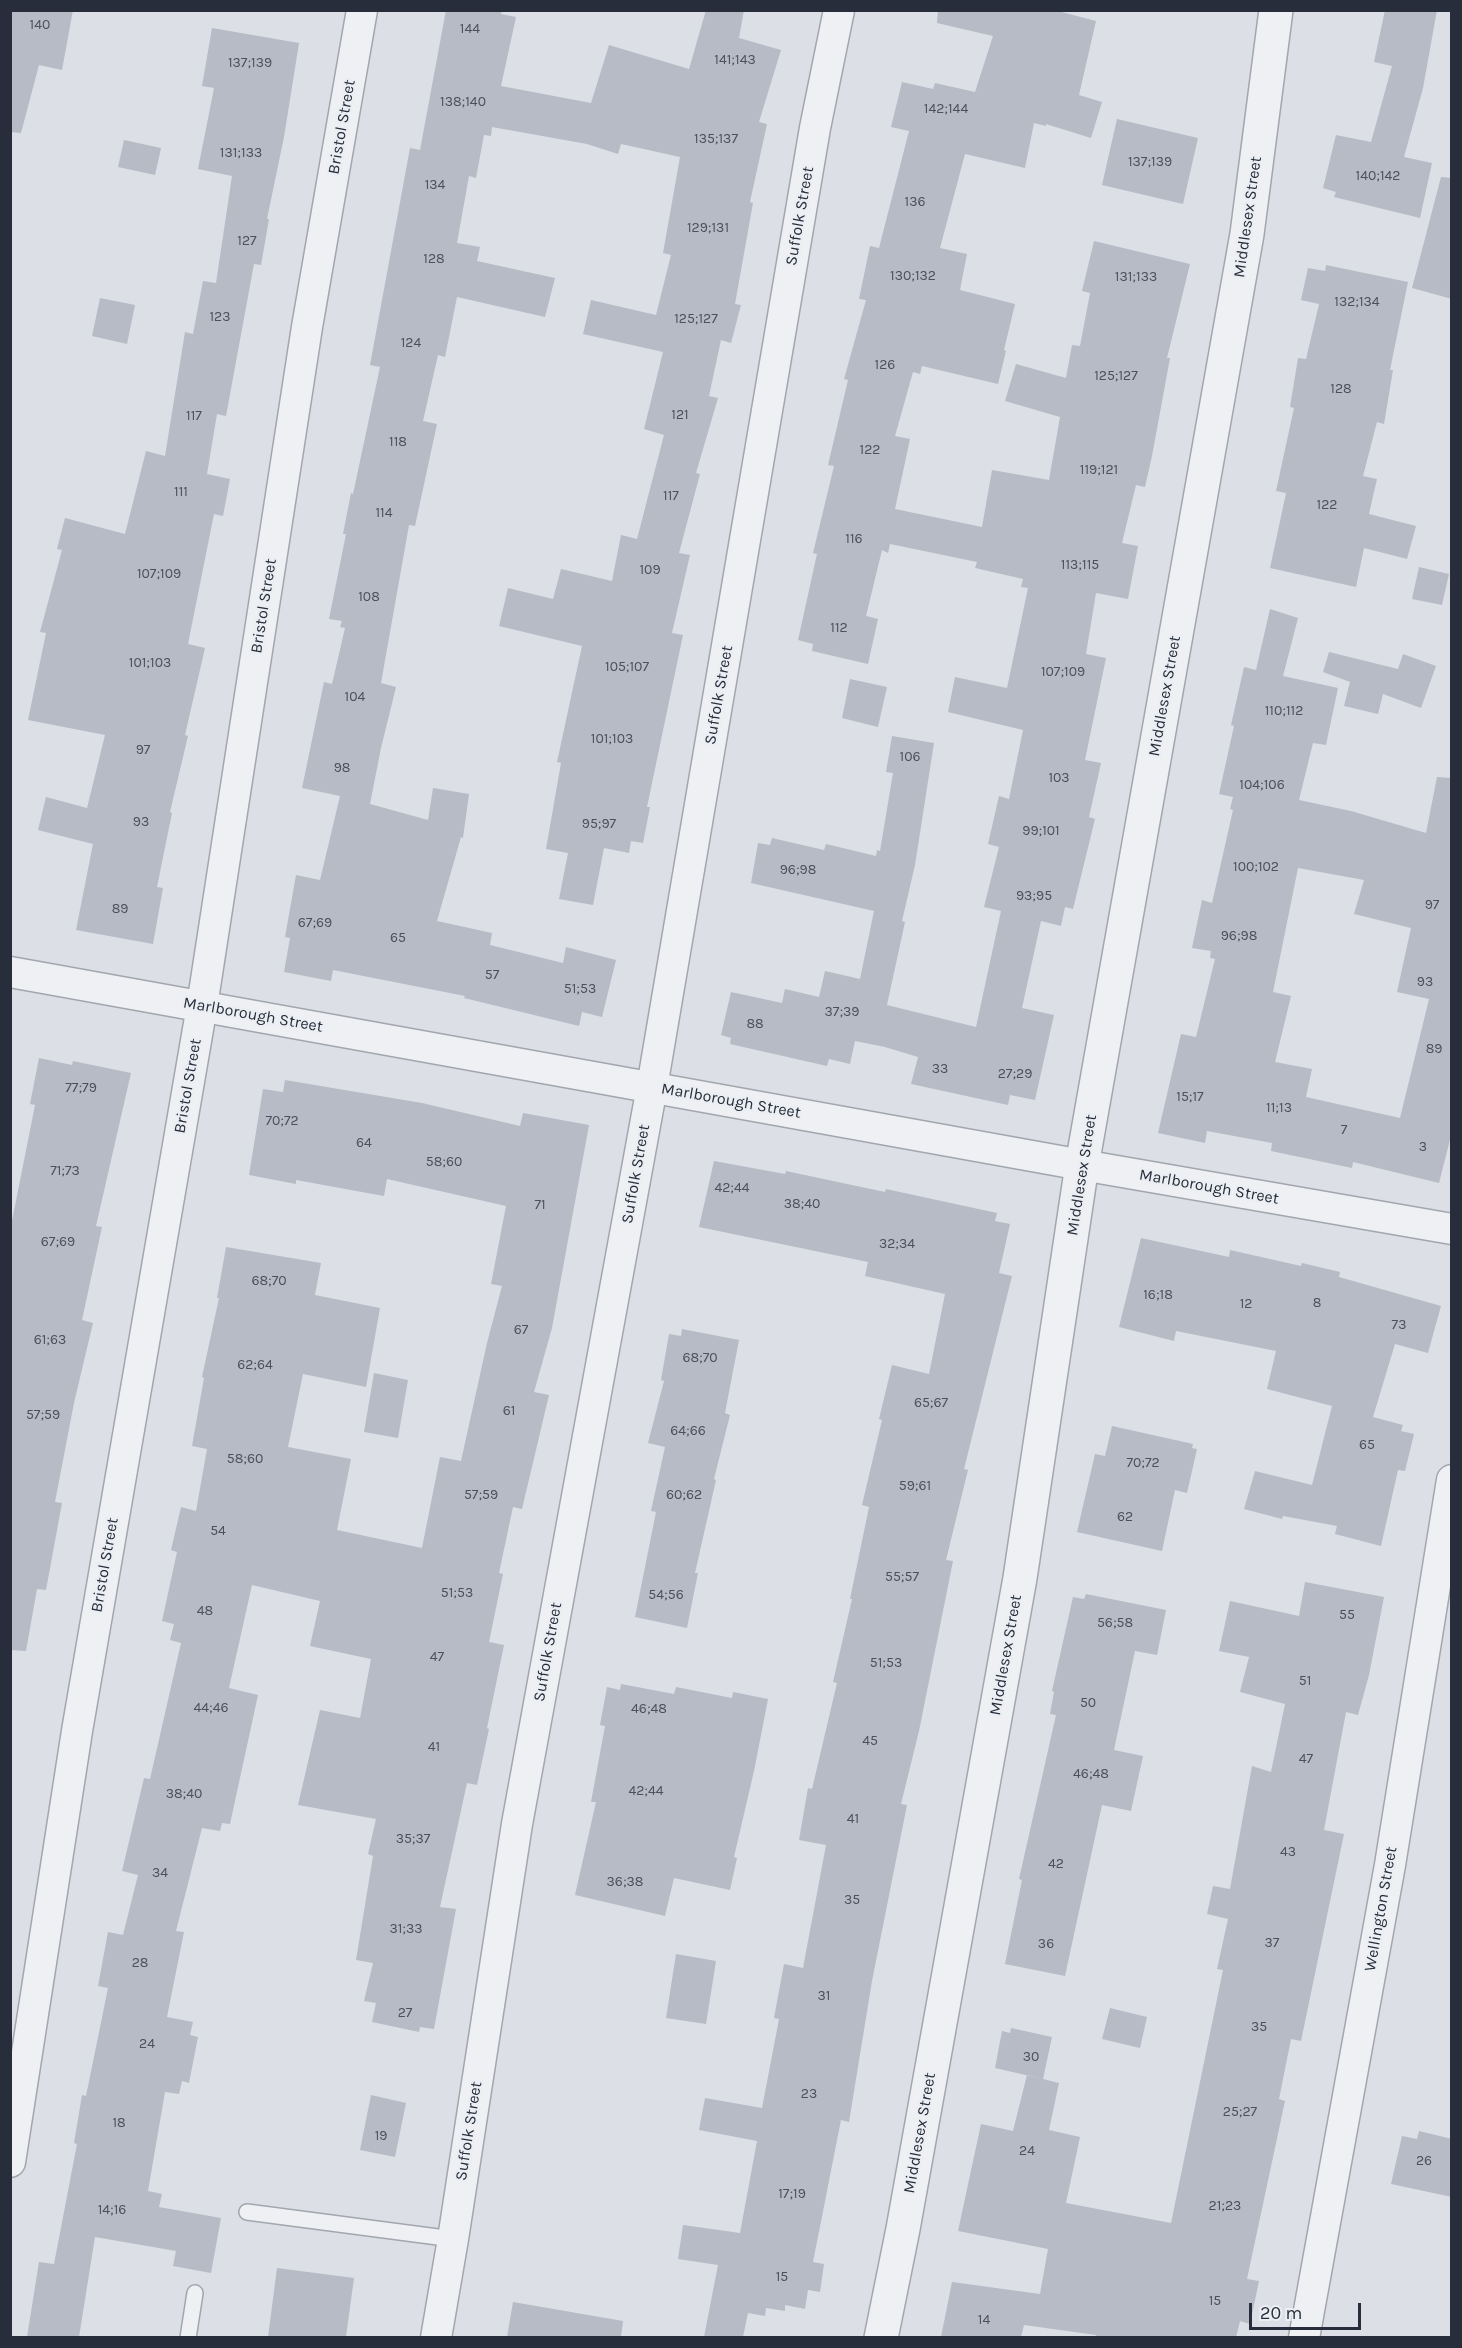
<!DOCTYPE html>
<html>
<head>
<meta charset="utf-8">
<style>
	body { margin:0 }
	#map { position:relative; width:1462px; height:2348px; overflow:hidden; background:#dcdfe5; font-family:Karla,sans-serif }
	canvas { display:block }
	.frame { position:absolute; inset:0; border:12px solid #272d3a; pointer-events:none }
	.scale { position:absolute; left:1249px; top:2303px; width:112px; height:27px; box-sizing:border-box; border:3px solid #272d3a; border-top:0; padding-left:8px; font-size:18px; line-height:21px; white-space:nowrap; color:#272d3a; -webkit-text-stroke:4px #ebeef3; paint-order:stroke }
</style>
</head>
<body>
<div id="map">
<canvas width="1462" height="2348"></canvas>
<div class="frame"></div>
<div class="scale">20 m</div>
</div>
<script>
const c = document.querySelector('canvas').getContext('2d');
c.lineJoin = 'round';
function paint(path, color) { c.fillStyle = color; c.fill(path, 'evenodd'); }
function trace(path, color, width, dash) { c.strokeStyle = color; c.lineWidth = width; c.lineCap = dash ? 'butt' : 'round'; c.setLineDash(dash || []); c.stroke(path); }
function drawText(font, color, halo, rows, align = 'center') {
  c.font = font + ' Karla,sans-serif'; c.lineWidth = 5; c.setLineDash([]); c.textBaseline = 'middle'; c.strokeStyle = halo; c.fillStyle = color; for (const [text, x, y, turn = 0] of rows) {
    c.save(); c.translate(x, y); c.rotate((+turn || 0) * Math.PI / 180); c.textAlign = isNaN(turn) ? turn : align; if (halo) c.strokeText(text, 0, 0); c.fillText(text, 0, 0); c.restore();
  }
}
paint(new Path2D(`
	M 10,10 L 73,10 L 62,70 L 39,65 L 21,133 L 10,132 Z
	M 446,10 L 502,10 L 501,14 L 516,17 L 501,86 L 591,103 L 609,45 L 689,69 L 706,10 L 744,10 L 739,38 L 781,50 L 759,122 L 767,124 L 750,202 L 753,203 L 735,304 L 741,305 L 731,343 L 721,340 L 709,396 L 718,398 L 696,473 L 700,474 L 679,553 L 690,555 L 672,633 L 683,635 L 647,807 L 650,807 L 643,843 L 631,841 L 629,853 L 604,848 L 593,905 L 559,899 L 568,853 L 546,849 L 561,763 L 557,762 L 582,646 L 499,626 L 508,588 L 553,599 L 561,569 L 612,581 L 621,535 L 637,539 L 664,435 L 644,429 L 663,352 L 583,334 L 591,300 L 656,315 L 671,255 L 663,253 L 680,157 L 621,144 L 618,154 L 587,144 L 492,127 L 491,136 L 484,135 L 476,178 L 469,176 L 457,243 L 480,247 L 477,261 L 555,278 L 545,317 L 457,297 L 445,357 L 438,355 L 423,421 L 437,424 L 415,526 L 409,525 L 381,683 L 396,687 L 381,748 L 370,804 L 428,820 L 433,788 L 469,794 L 463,838 L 461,837 L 437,921 L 492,933 L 490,945 L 563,963 L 566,947 L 616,960 L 602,1017 L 582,1012 L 579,1026 L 464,998 L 465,996 L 333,970 L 331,981 L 284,972 L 290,938 L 285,937 L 296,875 L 320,880 L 340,796 L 302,788 L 324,682 L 332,684 L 345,628 L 340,627 L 342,621 L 329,619 L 346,534 L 343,534 L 351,493 L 353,494 L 380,367 L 370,365 L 410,148 L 420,150 Z
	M 938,10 L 1054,10 L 1096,21 L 1079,95 L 1102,102 L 1091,138 L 1046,124 L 1046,126 L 1034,123 L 1025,168 L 965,154 L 940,248 L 967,254 L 960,290 L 1015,304 L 1004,350 L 1006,351 L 998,384 L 922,366 L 920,374 L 913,372 L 895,436 L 910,439 L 895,509 L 982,527 L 992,470 L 1049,480 L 1060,417 L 1005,401 L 1016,364 L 1066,378 L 1072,345 L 1080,346 L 1090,293 L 1082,291 L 1094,241 L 1190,264 L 1167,358 L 1170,358 L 1152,456 L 1145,487 L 1136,485 L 1122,543 L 1138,546 L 1128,599 L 1096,593 L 1086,654 L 1106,658 L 1085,760 L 1101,763 L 1089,817 L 1095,819 L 1073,909 L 1065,907 L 1061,926 L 1041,921 L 1022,1008 L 1054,1015 L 1035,1100 L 1010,1095 L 1008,1105 L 911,1084 L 918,1057 L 885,1047 L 855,1041 L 850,1064 L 829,1059 L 827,1066 L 730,1044 L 731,1038 L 721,1035 L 731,992 L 782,1003 L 785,989 L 819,997 L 825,971 L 860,979 L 874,911 L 751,883 L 758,843 L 770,845 L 772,838 L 824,850 L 826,844 L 876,856 L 877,850 L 880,851 L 893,773 L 886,772 L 892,736 L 934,743 L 915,865 L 902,921 L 905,922 L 887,1005 L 976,1027 L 1001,911 L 984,907 L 999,847 L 988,844 L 999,796 L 1009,799 L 1023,730 L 948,712 L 955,677 L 1007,688 L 1028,588 L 1021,587 L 1023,579 L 975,568 L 977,562 L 890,544 L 888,553 L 882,550 L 866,616 L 878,619 L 868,664 L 812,651 L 813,644 L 798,640 L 817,554 L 813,553 L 834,466 L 828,465 L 848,380 L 844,379 L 866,300 L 859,299 L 870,246 L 879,248 L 909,131 L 891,127 L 902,82 L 933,89 L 935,83 L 975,92 L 993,36 L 937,23 Z
	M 1385,10 L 1437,10 L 1423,88 L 1404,157 L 1432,163 L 1420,218 L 1334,197 L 1336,192 L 1323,188 L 1336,135 L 1371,142 L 1392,66 L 1374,62 Z
	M 212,28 L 299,43 L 284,137 L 267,219 L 269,219 L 261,265 L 254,264 L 226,416 L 217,414 L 207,474 L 230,479 L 223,516 L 214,514 L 188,644 L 205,648 L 185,735 L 188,736 L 170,812 L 172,813 L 157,887 L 163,888 L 153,944 L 76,930 L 93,844 L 38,830 L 46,797 L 87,808 L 105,735 L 28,720 L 46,633 L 40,632 L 62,550 L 57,549 L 65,518 L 125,534 L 146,451 L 165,456 L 185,332 L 193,334 L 203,281 L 216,283 L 232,176 L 198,169 L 214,88 L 202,86 Z
	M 1117,119 L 1198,138 L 1183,204 L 1102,185 Z
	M 124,140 L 161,148 L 155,175 L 118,167 Z
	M 1441,177 L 1452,178 L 1452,299 L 1412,288 Z
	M 1326,265 L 1408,282 L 1390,370 L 1393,370 L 1384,424 L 1377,422 L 1363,476 L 1377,479 L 1369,514 L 1416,526 L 1407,559 L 1364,548 L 1356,587 L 1270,568 L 1286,493 L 1276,491 L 1294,408 L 1290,407 L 1298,358 L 1306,359 L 1319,304 L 1301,300 L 1308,268 L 1325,271 Z
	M 100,298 L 135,305 L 127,344 L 92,336 Z
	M 1419,567 L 1449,574 L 1442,605 L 1412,599 Z
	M 1270,609 L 1298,618 L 1283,676 L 1338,688 L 1326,745 L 1313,743 L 1299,800 L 1351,811 L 1426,833 L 1437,777 L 1452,778 L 1452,1132 L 1439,1183 L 1353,1162 L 1352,1168 L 1271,1151 L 1272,1143 L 1207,1131 L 1205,1143 L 1158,1133 L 1181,1034 L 1196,1037 L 1215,959 L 1210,958 L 1211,951 L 1192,948 L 1202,900 L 1212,903 L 1233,810 L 1230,809 L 1233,797 L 1219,794 L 1234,726 L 1231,725 L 1244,667 L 1256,670 ZM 1298,868 L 1364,880 L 1354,914 L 1411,928 L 1397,992 L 1429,999 L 1400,1118 L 1306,1097 L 1312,1069 L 1275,1062 L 1291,996 L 1273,992 Z
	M 1329,652 L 1398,669 L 1403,654 L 1436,666 L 1421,708 L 1383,694 L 1378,714 L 1344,706 L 1350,682 L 1323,672 Z
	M 850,679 L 887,687 L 878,727 L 842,718 Z
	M 39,1058 L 72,1065 L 73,1061 L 131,1073 L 96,1226 L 102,1227 L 82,1320 L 93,1323 L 74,1403 L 55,1502 L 62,1503 L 46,1590 L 37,1589 L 26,1651 L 10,1650 L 10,1231 L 35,1105 L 30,1104 Z
	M 285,1080 L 422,1103 L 520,1126 L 523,1113 L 589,1125 L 552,1328 L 534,1392 L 549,1395 L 522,1509 L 513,1507 L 499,1573 L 503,1574 L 489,1642 L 504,1645 L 487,1728 L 489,1729 L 477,1785 L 467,1783 L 440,1907 L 456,1909 L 434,2029 L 420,2027 L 419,2032 L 372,2022 L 376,2003 L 364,2001 L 373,1963 L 356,1960 L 373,1856 L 368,1854 L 376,1819 L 298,1805 L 320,1710 L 360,1718 L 371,1659 L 310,1646 L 320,1601 L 252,1585 L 229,1688 L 258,1695 L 230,1824 L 222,1823 L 220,1831 L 202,1828 L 176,1931 L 184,1932 L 167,2017 L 193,2022 L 190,2035 L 198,2037 L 189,2083 L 182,2081 L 179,2094 L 165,2092 L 148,2191 L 162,2194 L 159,2207 L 221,2218 L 211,2273 L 173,2266 L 176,2251 L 95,2237 L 79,2337 L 27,2337 L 39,2262 L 54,2264 L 77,2144 L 74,2143 L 82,2095 L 86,2096 L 108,1988 L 98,1986 L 108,1932 L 123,1935 L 138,1875 L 122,1871 L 144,1778 L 150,1779 L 181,1643 L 170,1640 L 174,1624 L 162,1621 L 177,1552 L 171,1550 L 181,1507 L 196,1511 L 207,1449 L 192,1446 L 204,1378 L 202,1377 L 219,1298 L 217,1298 L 226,1247 L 321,1263 L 315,1295 L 380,1308 L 366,1387 L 303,1374 L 288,1447 L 351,1459 L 337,1530 L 422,1548 L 440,1457 L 461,1461 L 487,1343 L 502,1286 L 491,1284 L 506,1206 L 387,1179 L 384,1196 L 296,1180 L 296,1184 L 249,1175 L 263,1089 L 283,1092 Z
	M 714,1161 L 785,1174 L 786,1171 L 885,1192 L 886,1189 L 997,1213 L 995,1221 L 1010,1224 L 999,1273 L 1012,1276 L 964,1469 L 968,1470 L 946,1560 L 953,1561 L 919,1731 L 901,1804 L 907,1805 L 872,1981 L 849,2122 L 841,2120 L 813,2262 L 824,2264 L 820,2292 L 808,2290 L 805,2309 L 785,2305 L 785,2311 L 766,2308 L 765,2316 L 748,2313 L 743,2337 L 704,2337 L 718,2265 L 678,2259 L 683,2225 L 740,2233 L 757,2141 L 699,2130 L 705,2098 L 762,2108 L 779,2019 L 774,2018 L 784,1964 L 803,1968 L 826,1845 L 799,1840 L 808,1788 L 812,1789 L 837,1683 L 833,1682 L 852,1599 L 850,1599 L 869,1507 L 862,1505 L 882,1420 L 879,1419 L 892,1365 L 929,1374 L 945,1294 L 865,1276 L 868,1262 L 699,1227 Z
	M 1141,1238 L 1229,1257 L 1230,1250 L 1301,1266 L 1302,1263 L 1340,1272 L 1339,1277 L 1441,1306 L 1428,1353 L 1395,1344 L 1373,1417 L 1403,1425 L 1401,1431 L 1414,1434 L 1405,1471 L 1398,1470 L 1381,1546 L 1335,1534 L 1337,1526 L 1283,1516 L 1282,1519 L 1244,1509 L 1255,1471 L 1312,1485 L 1332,1406 L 1267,1389 L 1276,1351 L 1176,1331 L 1174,1341 L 1119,1327 Z
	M 682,1329 L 739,1340 L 725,1413 L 730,1415 L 714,1479 L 716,1480 L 695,1573 L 698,1573 L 687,1628 L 635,1617 L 656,1512 L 651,1511 L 665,1447 L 648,1443 L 664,1381 L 661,1380 L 669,1334 L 681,1336 Z
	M 374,1373 L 408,1380 L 398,1438 L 364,1432 Z
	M 1112,1426 L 1193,1444 L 1192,1448 L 1197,1449 L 1187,1493 L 1175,1490 L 1162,1551 L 1077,1532 L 1095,1454 L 1105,1456 Z
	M 1305,1582 L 1384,1597 L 1369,1675 L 1358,1715 L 1346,1712 L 1324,1830 L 1344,1834 L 1301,2041 L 1291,2039 L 1279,2099 L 1285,2101 L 1247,2279 L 1259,2281 L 1250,2324 L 1240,2321 L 1236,2337 L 1096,2337 L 1096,2335 L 1024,2325 L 1021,2337 L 941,2337 L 952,2282 L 1040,2294 L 1048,2249 L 958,2231 L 981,2124 L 1013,2131 L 1027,2075 L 1059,2083 L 1049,2130 L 1080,2137 L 1066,2203 L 1171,2223 L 1223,1970 L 1217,1969 L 1228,1919 L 1207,1914 L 1213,1886 L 1230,1889 L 1252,1766 L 1271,1772 L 1285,1704 L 1240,1692 L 1249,1657 L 1219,1651 L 1230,1601 L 1299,1616 Z
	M 1086,1594 L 1166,1610 L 1157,1655 L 1135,1651 L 1114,1750 L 1143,1756 L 1131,1811 L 1102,1805 L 1065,1976 L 1005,1964 L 1022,1880 L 1019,1879 L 1056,1715 L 1050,1714 L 1054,1692 L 1052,1691 L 1073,1597 L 1084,1599 Z
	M 621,1684 L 674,1694 L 676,1687 L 732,1698 L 733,1692 L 768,1699 L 754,1771 L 734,1857 L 737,1858 L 730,1890 L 674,1878 L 665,1916 L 575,1895 L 596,1802 L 591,1802 L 605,1726 L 600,1725 L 607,1687 L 620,1690 Z
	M 676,1954 L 716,1961 L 706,2024 L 666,2018 Z
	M 1110,2008 L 1147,2017 L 1140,2048 L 1102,2039 Z
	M 1011,2028 L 1052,2037 L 1043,2079 L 995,2068 L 1002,2031 L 1010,2033 Z
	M 371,2095 L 406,2103 L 395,2157 L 360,2150 Z
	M 1419,2131 L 1452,2139 L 1452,2197 L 1391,2184 L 1402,2136 L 1417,2139 Z
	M 277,2268 L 354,2278 L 346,2337 L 268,2337 Z
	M 513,2302 L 623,2321 L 621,2337 L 507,2337 Z`), '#b7bbc5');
const service = new Path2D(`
	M 247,2212 L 453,2239
	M 188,2338 L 195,2293`);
const minor = new Path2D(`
	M 10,972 L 1082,1165 L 1452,1229
	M 10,2162 L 77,1731 L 202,1006 L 307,327 L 362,10
	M 436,2338 L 453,2239 L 517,1824 L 652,1087 L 815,128 L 839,10
	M 1304,2338 L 1390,1865 L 1452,1480`);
const tertiary = new Path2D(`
	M 881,2338 L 903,2229 L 1020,1578 L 1082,1165 L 1247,234 L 1276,10`);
trace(service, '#a2a6ae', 18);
trace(minor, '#a2a6ae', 33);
trace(tertiary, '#a2a6ae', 36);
trace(service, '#eff0f4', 15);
trace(minor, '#eff0f4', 30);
trace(tertiary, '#eff0f4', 33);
drawText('14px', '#4b505d', null, [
	["140",40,25],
	["144",470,29],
	["141;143",735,60],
	["137;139",250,63],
	["138;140",463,102],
	["142;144",946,109],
	["135;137",716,139],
	["131;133",241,153],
	["137;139",1150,162],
	["140;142",1378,176],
	["134",435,185],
	["136",915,202],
	["129;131",708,228],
	["127",247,241],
	["128",434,259],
	["130;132",913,276],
	["131;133",1136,277],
	["132;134",1357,302],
	["123",220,317],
	["125;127",696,319],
	["124",411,343],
	["126",885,365],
	["125;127",1116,376],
	["128",1341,389],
	["121",680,415],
	["117",194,416],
	["118",398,442],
	["122",870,450],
	["119;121",1099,470],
	["111",181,492],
	["117",671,496],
	["122",1327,505],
	["114",384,513],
	["116",854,539],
	["113;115",1080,565],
	["109",650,570],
	["107;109",159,574],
	["108",369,597],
	["112",839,628],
	["101;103",150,663],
	["105;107",627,667],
	["107;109",1063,672],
	["104",355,697],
	["110;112",1284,711],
	["101;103",612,739],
	["97",143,750],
	["106",910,757],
	["98",342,768],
	["103",1059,778],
	["104;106",1262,785],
	["93",141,822],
	["95;97",599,824],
	["99;101",1041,831],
	["100;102",1256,867],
	["96;98",798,870],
	["93;95",1034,896],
	["97",1432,905],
	["89",120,909],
	["67;69",315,923],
	["96;98",1239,936],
	["65",398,938],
	["57",492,975],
	["93",1425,982],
	["51;53",580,989],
	["37;39",842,1012],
	["88",755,1024],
	["89",1434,1049],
	["33",940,1069],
	["27;29",1015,1074],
	["77;79",81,1088],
	["15;17",1190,1097],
	["11;13",1279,1108],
	["70;72",282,1121],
	["7",1344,1130],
	["64",364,1143],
	["3",1423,1147],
	["58;60",444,1162],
	["71;73",65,1171],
	["42;44",732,1188],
	["38;40",802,1204],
	["71",540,1205],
	["67;69",58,1242],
	["32;34",897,1244],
	["68;70",269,1281],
	["16;18",1158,1295],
	["8",1317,1303],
	["12",1246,1304],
	["73",1399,1325],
	["67",521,1330],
	["61;63",50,1340],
	["68;70",700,1358],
	["62;64",255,1365],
	["65;67",931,1403],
	["61",509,1411],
	["57;59",43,1415],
	["64;66",688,1431],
	["65",1367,1445],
	["58;60",245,1459],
	["70;72",1143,1463],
	["59;61",915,1486],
	["57;59",481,1495],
	["60;62",684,1495],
	["62",1125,1517],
	["54",218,1531],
	["55;57",902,1577],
	["51;53",457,1593],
	["54;56",666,1595],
	["48",205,1611],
	["55",1347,1615],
	["56;58",1115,1623],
	["47",437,1657],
	["51;53",886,1663],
	["51",1305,1681],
	["50",1088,1703],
	["44;46",211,1708],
	["46;48",649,1709],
	["45",870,1741],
	["41",434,1747],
	["47",1306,1759],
	["46;48",1091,1774],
	["42;44",646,1791],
	["38;40",184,1794],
	["41",853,1819],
	["35;37",413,1839],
	["43",1288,1852],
	["42",1056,1864],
	["34",160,1873],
	["36;38",625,1882],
	["35",852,1900],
	["31;33",406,1929],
	["37",1272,1943],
	["36",1046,1944],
	["28",140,1963],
	["31",824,1996],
	["27",405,2013],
	["35",1259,2027],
	["24",147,2044],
	["30",1031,2057],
	["23",809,2094],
	["25;27",1240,2112],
	["18",119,2123],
	["19",381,2136],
	["24",1027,2151],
	["26",1424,2161],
	["17;19",792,2194],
	["21;23",1225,2206],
	["14;16",112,2210],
	["15",782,2277],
	["15",1215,2301],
	["14",984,2320]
]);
drawText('16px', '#272d3a', '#ebeef3', [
	["Bristol Street",342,127,-80],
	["Suffolk Street",800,216,-80],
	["Middlesex Street",1248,217,-82],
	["Bristol Street",264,606,-81],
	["Suffolk Street",719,695,-80],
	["Middlesex Street",1165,696,-80],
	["Marlborough Street",253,1015,10],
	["Bristol Street",188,1086,-80],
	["Marlborough Street",731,1101,10],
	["Suffolk Street",636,1174,-80],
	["Middlesex Street",1082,1175,-81],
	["Marlborough Street",1209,1187,10],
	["Bristol Street",105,1565,-80],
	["Suffolk Street",548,1652,-80],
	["Middlesex Street",1006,1655,-80],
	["Wellington Street",1381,1909,-80],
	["Suffolk Street",469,2131,-81],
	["Middlesex Street",920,2133,-80]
]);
</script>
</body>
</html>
